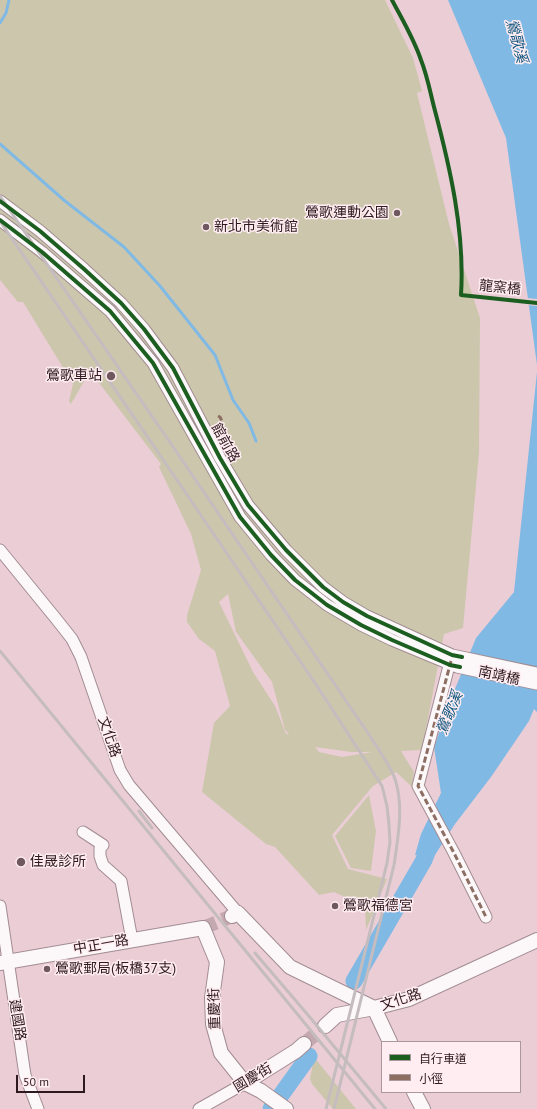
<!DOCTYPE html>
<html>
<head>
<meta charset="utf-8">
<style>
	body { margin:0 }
	#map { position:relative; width:537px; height:1109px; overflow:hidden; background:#ebcdd6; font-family:"PT Sans","Noto Sans TC",sans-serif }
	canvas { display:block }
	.legend { position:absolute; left:381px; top:1041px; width:140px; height:52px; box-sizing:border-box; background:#ffedf2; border:1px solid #ab989e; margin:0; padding:5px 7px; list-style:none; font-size:12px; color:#2d191f }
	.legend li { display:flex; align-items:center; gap:8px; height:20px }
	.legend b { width:20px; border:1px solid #ab989e }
	.scale { position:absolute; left:16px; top:1075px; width:69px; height:18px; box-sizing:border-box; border:2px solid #2d191f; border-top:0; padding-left:5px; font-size:12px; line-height:14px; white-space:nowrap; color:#2d191f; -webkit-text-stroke:3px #ffedf2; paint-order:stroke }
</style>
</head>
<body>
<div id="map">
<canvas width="537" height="1109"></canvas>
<ul class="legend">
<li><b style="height:5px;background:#1b5e20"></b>自行車道</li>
<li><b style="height:5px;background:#8d6e63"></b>小徑</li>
</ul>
<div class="scale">50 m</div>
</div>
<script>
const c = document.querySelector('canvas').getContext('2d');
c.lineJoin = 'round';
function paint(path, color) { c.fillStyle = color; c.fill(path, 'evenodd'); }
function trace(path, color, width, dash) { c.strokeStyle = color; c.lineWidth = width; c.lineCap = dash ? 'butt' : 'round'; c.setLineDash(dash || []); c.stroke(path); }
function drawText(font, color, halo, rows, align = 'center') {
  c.font = font + ' "PT Sans","Noto Sans TC",sans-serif'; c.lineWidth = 3; c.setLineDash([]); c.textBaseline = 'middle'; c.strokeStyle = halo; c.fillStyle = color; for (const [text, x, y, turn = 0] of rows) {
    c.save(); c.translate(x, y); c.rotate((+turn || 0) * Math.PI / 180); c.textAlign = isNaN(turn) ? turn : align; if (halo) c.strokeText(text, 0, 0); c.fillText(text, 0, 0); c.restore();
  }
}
paint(new Path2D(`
	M 0,0 L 385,0 L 413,58 L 422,91 L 417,93 L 449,224 L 480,318 L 479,453 L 463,628 L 444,634 L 422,750 L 401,751 L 414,772 L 412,787 L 396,772 L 373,786 L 332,835 L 348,869 L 387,879 L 366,930 L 365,906 L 334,892 L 319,895 L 275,847 L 266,844 L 202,792 L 214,723 L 230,706 L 215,651 L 199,639 L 187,622 L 187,615 L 201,570 L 191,534 L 159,467 L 161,464 L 90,371 L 71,404 L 69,401 L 73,384 L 23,302 L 18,302 L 0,280 ZM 228,594 L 236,632 L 272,682 L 285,730 L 289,734 L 286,734 L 275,706 L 253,672 L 219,602 ZM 315,747 L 351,752 L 372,752 L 342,757 L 319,752 Z
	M 369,795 L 376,831 L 371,871 L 351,868 L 335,836 Z
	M 314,1057 L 356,1109 L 333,1109 L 312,1084 L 310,1079 Z`), '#ccc7ac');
paint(new Path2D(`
	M 448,0 L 537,0 L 537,365 L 506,138 Z
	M 537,372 L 537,712 L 534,709 L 529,721 L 491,777 L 455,824 L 433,858 L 415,855 L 421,834 L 441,793 L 434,747 L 450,701 L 476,638 L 514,592 Z`), '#81b9e5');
paint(new Path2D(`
	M 526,298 L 537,299 L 537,306 L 527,305 Z`), '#ebcdd6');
trace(new Path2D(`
	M 0,23 L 6,13 L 9,0
	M 0,144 L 65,201 L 124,247 L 160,286 L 215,355 L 233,400 L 249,423 L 256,441`), '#81b9e5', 3);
trace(new Path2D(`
	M 354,981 L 424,860 L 433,836
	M 271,1109 L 309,1056`), '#81b9e5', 17);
trace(new Path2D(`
	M 203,928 L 232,916
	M 304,1044 L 325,1026`), '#c5a9b1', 14, [14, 7]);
const minor = new Path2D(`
	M 0,201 L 40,231 L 84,269 L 121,303 L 144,329 L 173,368 L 220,458 L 248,505 L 286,550 L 323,587 L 343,602 L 367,616 L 452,655 L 537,673
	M 0,220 L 42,252 L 110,311 L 153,363 L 240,517 L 271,555 L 295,580 L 327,605 L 361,625 L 392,640 L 457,667 L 537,684
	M 0,550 L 57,620 L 72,639 L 81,657 L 120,770 L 129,785 L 238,913
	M 451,658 L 418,786 L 454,853 L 486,917
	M 83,832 L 103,845 L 100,848 L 100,856 L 103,865 L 121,881 L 132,940
	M 0,906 L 25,1075 L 38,1109
	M 199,1109 L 245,1083`);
const major = new Path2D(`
	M 232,916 L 238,913 L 290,967 L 374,1008
	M 0,963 L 203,928 L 217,962 L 212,998 L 213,1024 L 221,1053 L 245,1083 L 261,1091 L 286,1109
	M 374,1008 L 390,1042
	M 325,1026 L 337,1015 L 374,1008 L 409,999 L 537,940
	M 245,1083 L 296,1051 L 304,1044
	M 414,1092 L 423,1109`);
trace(minor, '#a28c93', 13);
trace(major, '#a28c93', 16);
trace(minor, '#fcf8f9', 11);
trace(major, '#fcf8f9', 14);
trace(new Path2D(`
	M 0,196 L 167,438 L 372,739 C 380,752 390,765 395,779 C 404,806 398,838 394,865 L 334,1109
	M 0,221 L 179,483 L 317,686 L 382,786 L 387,806 L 389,825 L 390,842 L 387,863 L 326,1109
	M 0,651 L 375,1109
	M 139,811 L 152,828
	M 255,953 L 308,1015 L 386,1109`), '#c4bcbe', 3);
trace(new Path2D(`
	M 218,416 L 220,417 L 223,423
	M 451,661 L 418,786 L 454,853 L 486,917`), '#8d6e63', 3, [6, 3]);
trace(new Path2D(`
	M 392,0 C 402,19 414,39 421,60 C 427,75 430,91 434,107 C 450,167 465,232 461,295 L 537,303
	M 0,201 L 40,231 L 84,269 L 121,303 L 144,329 L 173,368 L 220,458 L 248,505 L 286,550 L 323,587 L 343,602 L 367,616 L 452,655 L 462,657
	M 0,220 L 42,252 L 110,311 L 153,363 L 240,517 L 271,555 L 295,580 L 327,605 L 361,625 L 392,640 L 450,665 L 460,667`), '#1b5e20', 4);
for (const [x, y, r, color] of [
	[397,213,4,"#70585f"],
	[206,227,4,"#70585f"],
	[111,376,5,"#70585f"],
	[21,862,5,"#70585f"],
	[335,906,4,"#70585f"],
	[47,969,4,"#70585f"]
]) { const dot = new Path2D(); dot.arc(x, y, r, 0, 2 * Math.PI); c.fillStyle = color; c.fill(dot); trace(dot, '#ffedf2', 1.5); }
drawText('14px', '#2d191f', '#ffedf2', [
	["鶯歌運動公園",389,213,"right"],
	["新北市美術館",214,227],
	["鶯歌車站",102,376,"right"],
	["佳晟診所",30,862],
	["鶯歌福德宮",343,906],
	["鶯歌郵局(板橋37支)",55,969]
], 'left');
drawText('14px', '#2d191f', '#ffedf2', [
	["龍窯橋",500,288,6],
	["館前路",225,443,61],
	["南靖橋",499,676,12],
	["文化路",109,737,71],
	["中正一路",101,945,-10],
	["文化路",401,1000,-18],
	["重慶街",215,1009,-92],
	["建國路",17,1020,81],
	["國慶街",253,1078,-31]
]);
drawText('italic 15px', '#11577f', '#ffedf2', [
	["鶯歌溪",516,41,75],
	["鶯歌溪",450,713,-68]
]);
</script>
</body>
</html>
